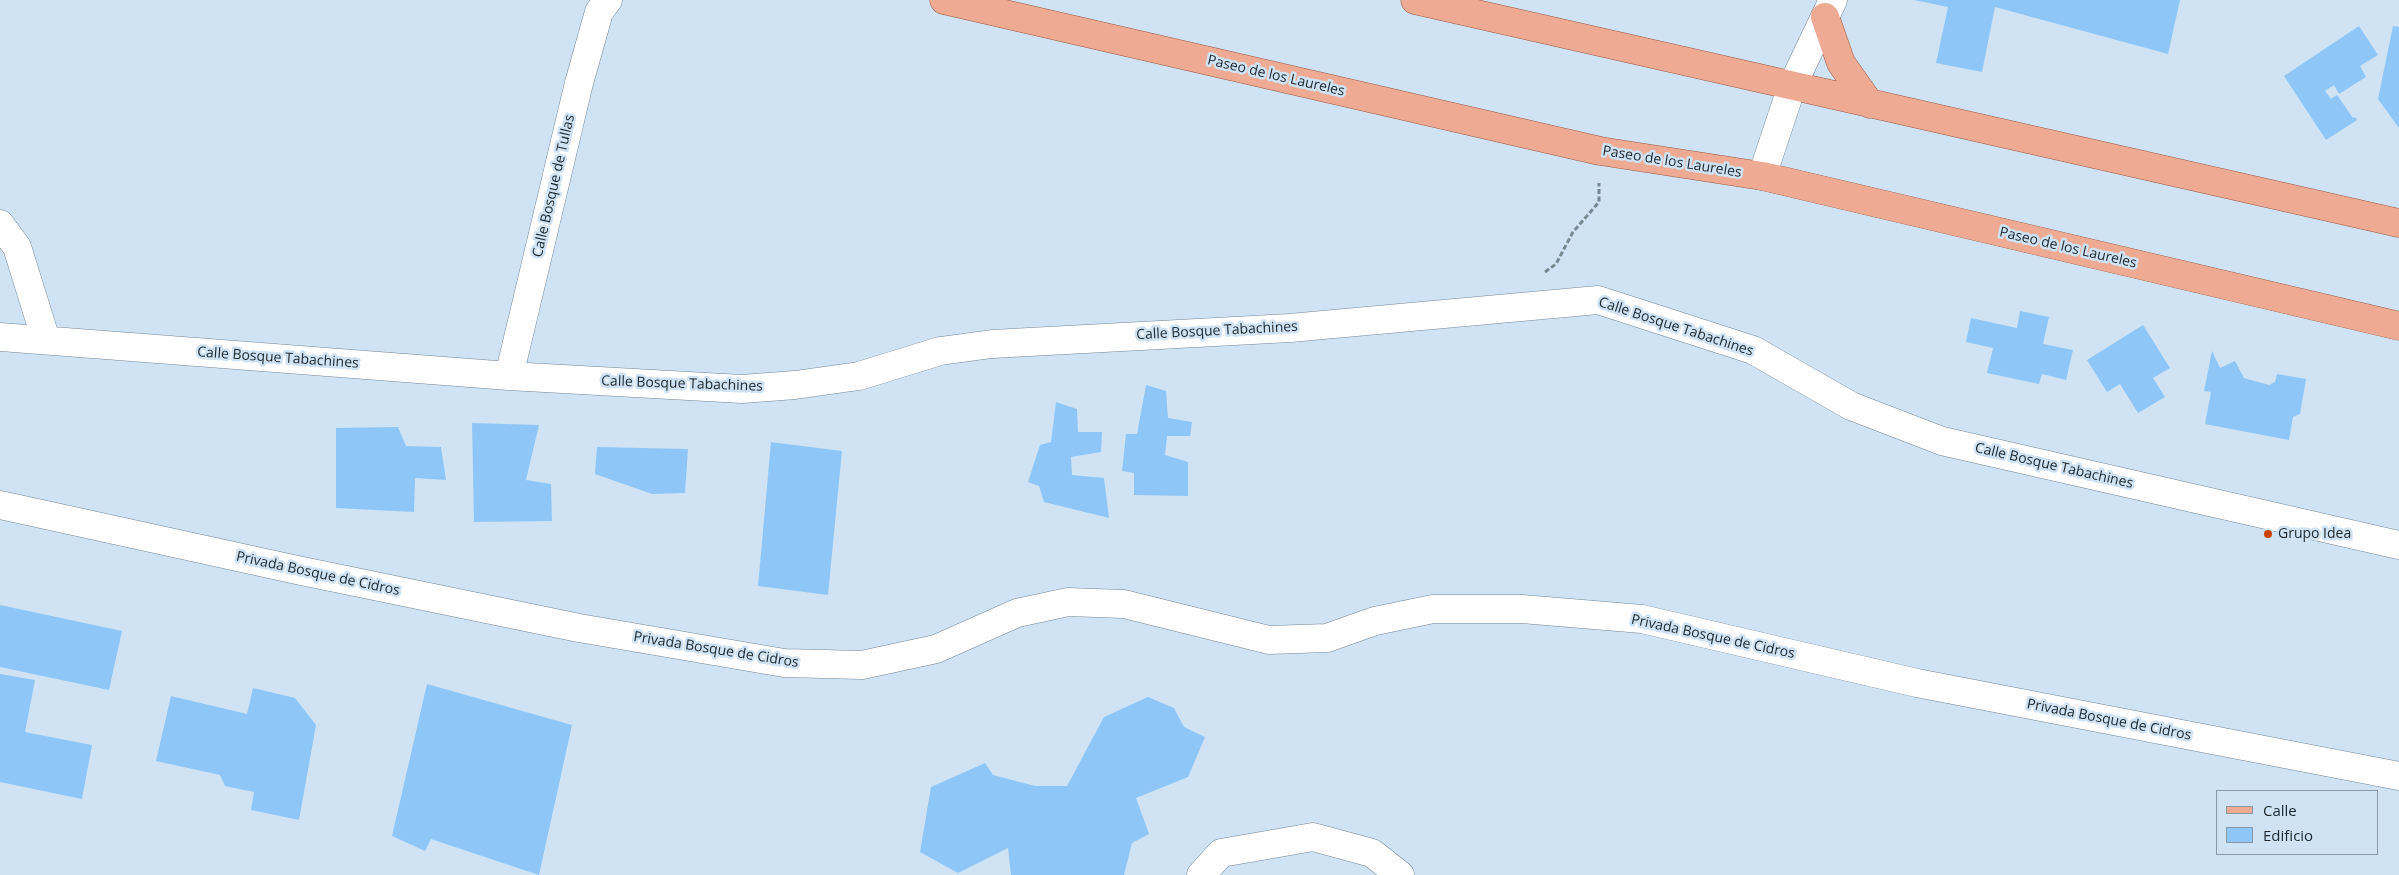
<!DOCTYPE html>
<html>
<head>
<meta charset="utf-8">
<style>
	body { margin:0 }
	#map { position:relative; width:2399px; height:875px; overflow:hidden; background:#cfe3f4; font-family:"Open Sans",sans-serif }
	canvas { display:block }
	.legend { position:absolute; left:2216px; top:790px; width:162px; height:65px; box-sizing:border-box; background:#cfe3f4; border:1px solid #8998a4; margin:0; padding:6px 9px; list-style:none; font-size:15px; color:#1f272d }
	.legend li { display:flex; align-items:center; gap:10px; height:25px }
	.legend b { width:25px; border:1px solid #8998a4 }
</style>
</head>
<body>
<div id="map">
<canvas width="2399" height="875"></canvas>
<ul class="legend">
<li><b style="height:6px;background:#eeaa93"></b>Calle</li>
<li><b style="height:14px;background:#8ec7f7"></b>Edificio</li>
</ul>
</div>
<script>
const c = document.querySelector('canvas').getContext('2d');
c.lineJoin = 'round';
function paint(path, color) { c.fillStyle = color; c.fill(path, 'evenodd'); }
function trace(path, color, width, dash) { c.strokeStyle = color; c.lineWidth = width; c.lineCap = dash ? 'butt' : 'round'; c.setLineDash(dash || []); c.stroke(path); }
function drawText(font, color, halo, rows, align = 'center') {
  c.font = font + ' "Open Sans",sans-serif'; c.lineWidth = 5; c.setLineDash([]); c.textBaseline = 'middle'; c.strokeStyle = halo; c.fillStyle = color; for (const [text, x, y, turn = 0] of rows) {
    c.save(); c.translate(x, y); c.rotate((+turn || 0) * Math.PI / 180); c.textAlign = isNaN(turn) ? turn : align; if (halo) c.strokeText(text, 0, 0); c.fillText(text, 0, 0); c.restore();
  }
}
paint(new Path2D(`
	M 1914,0 L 2180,0 L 2168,54 L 1995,7 L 1982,72 L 1936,63 L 1948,7 Z
	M 2359,26 L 2378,55 L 2360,66 L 2366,77 L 2339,94 L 2334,85 L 2325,91 L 2331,99 L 2337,95 L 2353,118 L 2355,117 L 2357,120 L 2326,140 L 2284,76 Z
	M 2393,26 L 2399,27 L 2399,128 L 2378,99 Z
	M 2020,311 L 2049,317 L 2043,344 L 2073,350 L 2066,380 L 2042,374 L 2039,384 L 1987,373 L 1993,348 L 1966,342 L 1971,318 L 2017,328 Z
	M 2143,325 L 2170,368 L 2153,378 L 2165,397 L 2138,413 L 2120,384 L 2107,392 L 2087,360 Z
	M 2212,351 L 2220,368 L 2235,361 L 2244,378 L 2269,385 L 2275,382 L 2277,374 L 2306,379 L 2300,414 L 2293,417 L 2289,440 L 2205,424 L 2211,392 L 2204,391 Z
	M 1146,385 L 1166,391 L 1168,418 L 1192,422 L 1190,436 L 1167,436 L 1165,455 L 1188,462 L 1188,496 L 1134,495 L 1134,473 L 1122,471 L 1126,434 L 1137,434 Z
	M 1056,402 L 1077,409 L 1078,432 L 1102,432 L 1101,452 L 1071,457 L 1072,475 L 1104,478 L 1109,518 L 1044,502 L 1039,486 L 1028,482 L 1040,445 L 1051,442 Z
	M 472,423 L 539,425 L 526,480 L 551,484 L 552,521 L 474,522 Z
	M 398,427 L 406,446 L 441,447 L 446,480 L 415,478 L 414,512 L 336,508 L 336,428 Z
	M 771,442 L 842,451 L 828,595 L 758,586 Z
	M 597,447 L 688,449 L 685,493 L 652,494 L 595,474 Z
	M 0,605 L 122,631 L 109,690 L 0,667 Z
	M 0,674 L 35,680 L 25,732 L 92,745 L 82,799 L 0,782 Z
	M 427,684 L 572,725 L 539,875 L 431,839 L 425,851 L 392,836 Z
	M 253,688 L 295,698 L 316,725 L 299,820 L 251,810 L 254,792 L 225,786 L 220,775 L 156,761 L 171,696 L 247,714 Z
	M 1148,697 L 1174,708 L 1184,727 L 1205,737 L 1188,777 L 1136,798 L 1149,834 L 1132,843 L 1124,875 L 1011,875 L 1008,848 L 958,873 L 920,852 L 931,787 L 985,763 L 993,775 L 1035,786 L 1067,786 L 1104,717 Z`), '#8ec7f7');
const minor = new Path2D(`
	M 1762,176 L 1792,86 L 1833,0
	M 0,224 L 17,247 L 46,340
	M 0,337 L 509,376 L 742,389 L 795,385 L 859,376 L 940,351 L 992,344 L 1290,328 L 1598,300 L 1753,350 L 1851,406 L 1942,441 L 2399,545
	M 509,376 L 579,83 L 599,12 L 608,0
	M 0,505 L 297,570 L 579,628 L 784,663 L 862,665 L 936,649 L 1017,613 L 1068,602 L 1124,604 L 1269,640 L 1327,638 L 1375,621 L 1433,609 L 1522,609 L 1642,619 L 1917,683 L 2399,776
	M 1201,875 L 1221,853 L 1313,837 L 1372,853 L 1400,875`);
const major = new Path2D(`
	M 944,0 L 1600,151 L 1762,176 L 2399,326
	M 1415,0 L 2399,223
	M 1825,17 L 1841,63 L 1870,104`);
trace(minor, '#748695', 29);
trace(major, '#9e5740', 29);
trace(new Path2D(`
	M 1545,272 L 1556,264 L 1573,232 L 1599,202 L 1599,183`), '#798793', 3, [5, 2.5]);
trace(minor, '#fff', 28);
trace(major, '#eeaa93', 28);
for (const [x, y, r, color] of [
	[2268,534,5,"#c94303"]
]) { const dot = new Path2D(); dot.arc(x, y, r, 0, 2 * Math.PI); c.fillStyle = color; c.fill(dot); trace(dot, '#cfe3f4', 2); }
drawText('14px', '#1f272d', '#cfe3f4', [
	["Paseo de los Laureles",1276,76,13],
	["Paseo de los Laureles",1672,162,9],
	["Calle Bosque de Tullas",554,186,-77],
	["Paseo de los Laureles",2068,248,13],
	["Calle Bosque Tabachines",1676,327,18],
	["Calle Bosque Tabachines",1217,331,-3],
	["Calle Bosque Tabachines",278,358,4],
	["Calle Bosque Tabachines",682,384,2],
	["Calle Bosque Tabachines",2054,466,13],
	["Privada Bosque de Cidros",318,574,12],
	["Privada Bosque de Cidros",1713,637,12],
	["Privada Bosque de Cidros",716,650,9],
	["Privada Bosque de Cidros",2109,720,11]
]);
drawText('14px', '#1f272d', '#cfe3f4', [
	["Grupo Idea",2278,534]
], 'left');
</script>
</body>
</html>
